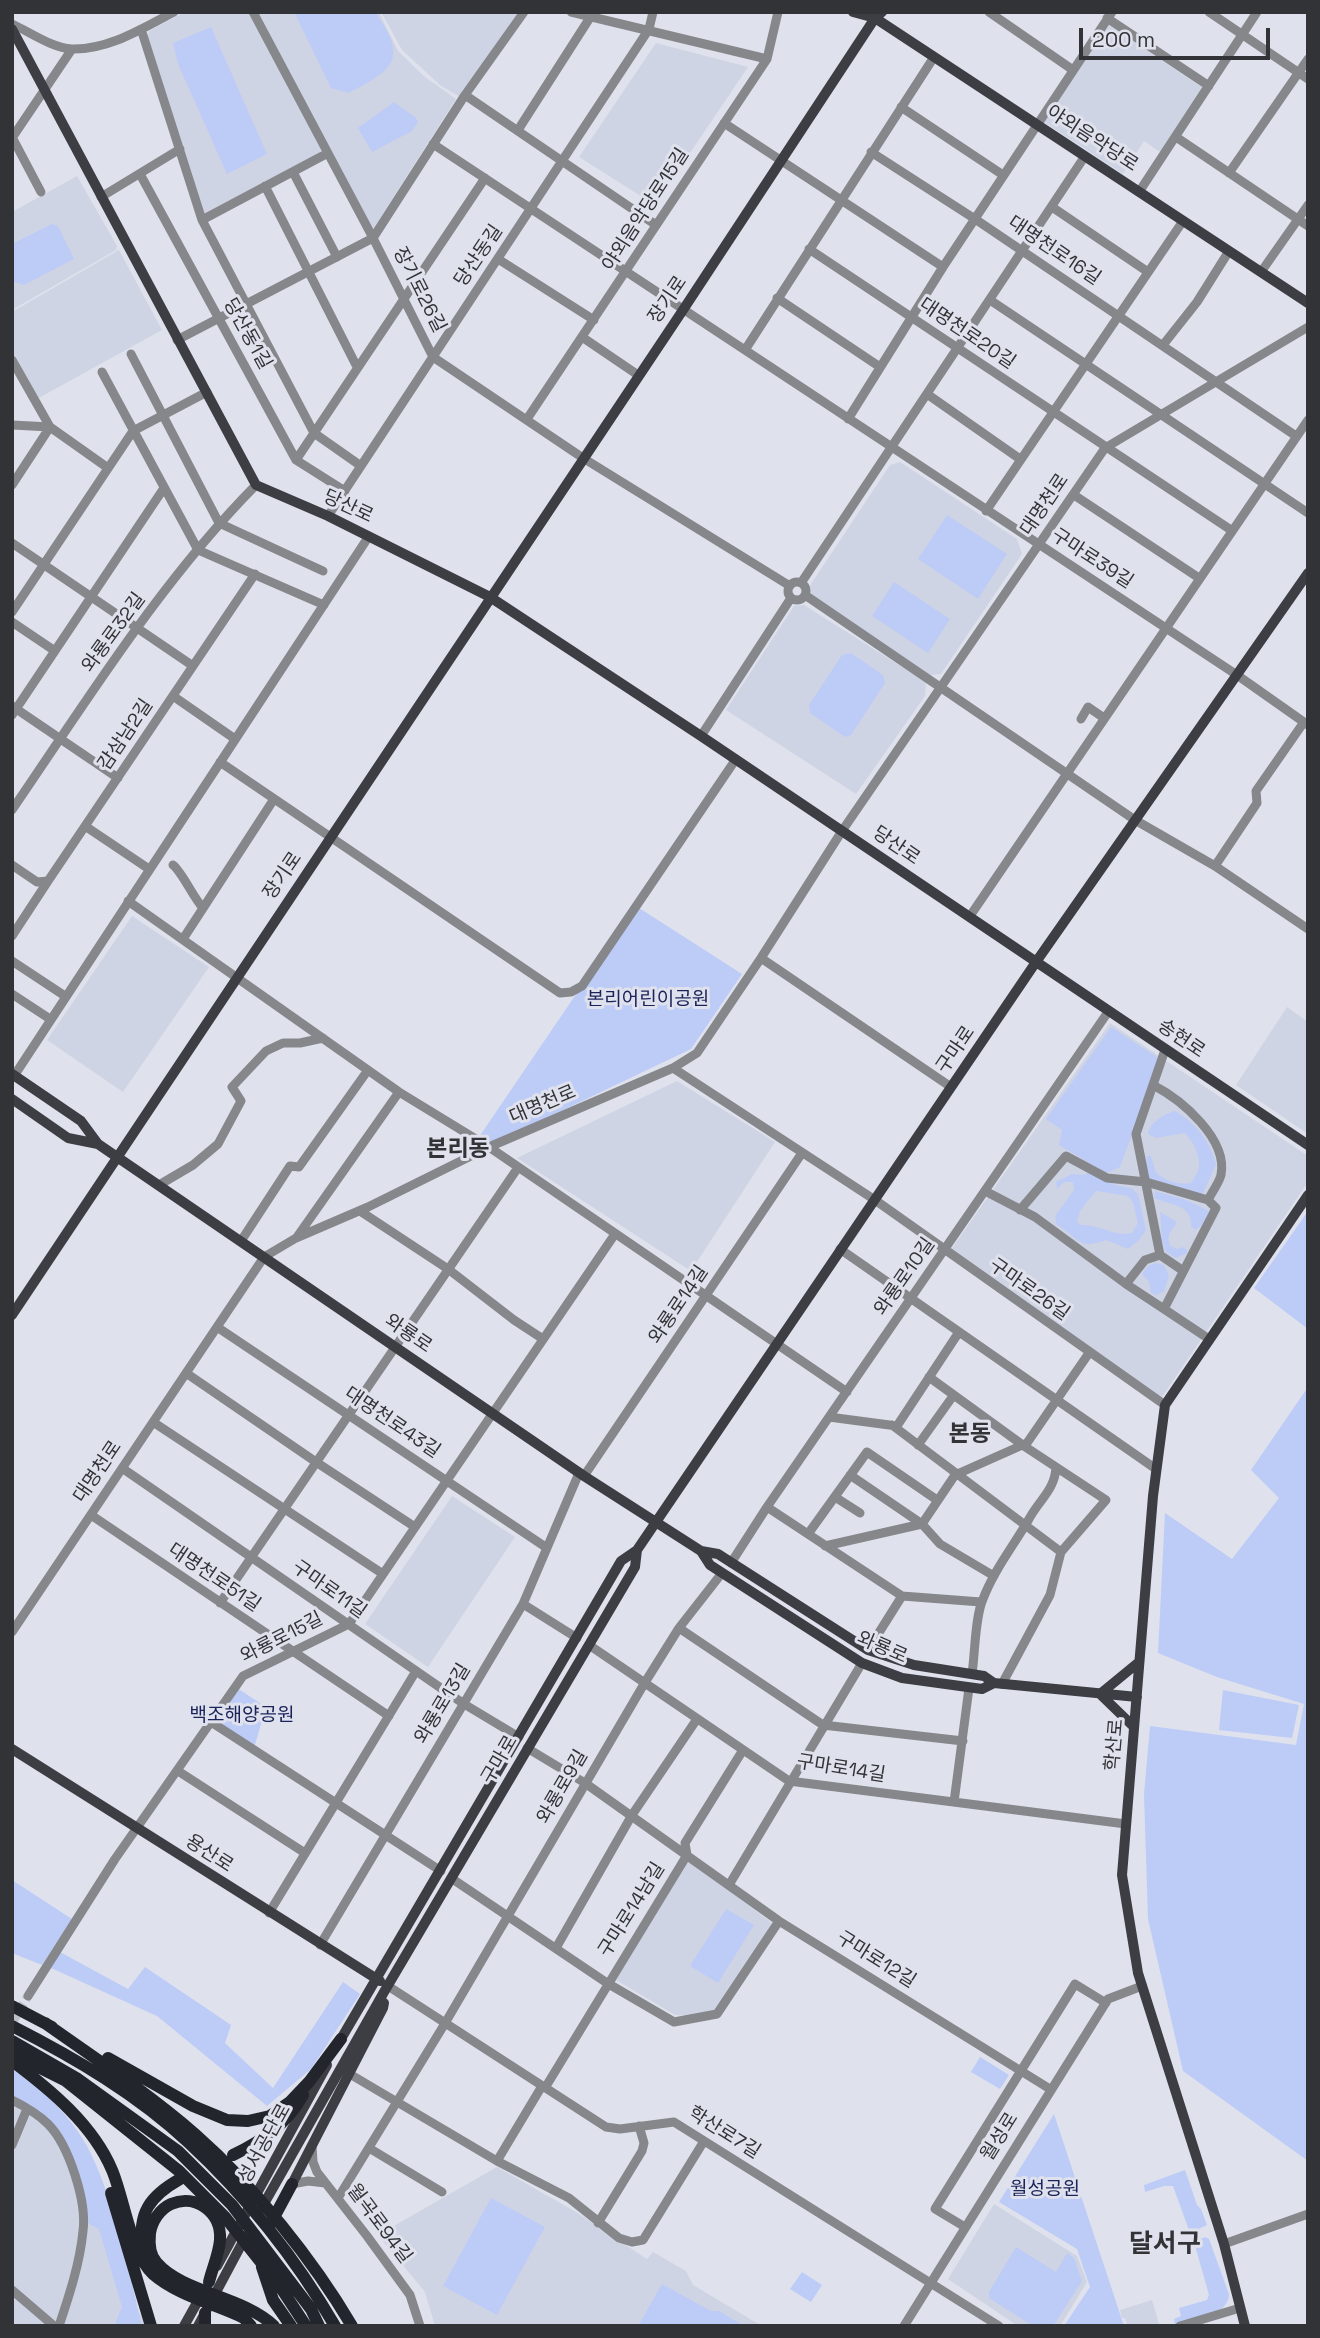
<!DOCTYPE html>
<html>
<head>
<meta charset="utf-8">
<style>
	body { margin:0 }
	#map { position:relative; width:1320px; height:2338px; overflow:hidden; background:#dfe2ec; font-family:"Space Grotesk",sans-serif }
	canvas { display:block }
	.frame { position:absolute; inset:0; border:14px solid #323337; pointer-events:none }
	.scale { position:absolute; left:1079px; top:28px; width:191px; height:32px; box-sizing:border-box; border:4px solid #323337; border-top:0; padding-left:9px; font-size:21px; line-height:24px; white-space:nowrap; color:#323337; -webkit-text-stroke:5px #dfe2ec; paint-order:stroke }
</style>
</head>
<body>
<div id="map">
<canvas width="1320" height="2338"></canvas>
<div class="frame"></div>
<div class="scale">200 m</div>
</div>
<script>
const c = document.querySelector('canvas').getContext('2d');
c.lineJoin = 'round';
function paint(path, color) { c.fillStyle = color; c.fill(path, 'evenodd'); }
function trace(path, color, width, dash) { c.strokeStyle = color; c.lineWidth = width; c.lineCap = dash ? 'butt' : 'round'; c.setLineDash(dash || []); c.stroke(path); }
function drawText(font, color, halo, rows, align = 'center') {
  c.font = font + ' "Space Grotesk","Noto Sans KR",sans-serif'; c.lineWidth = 6; c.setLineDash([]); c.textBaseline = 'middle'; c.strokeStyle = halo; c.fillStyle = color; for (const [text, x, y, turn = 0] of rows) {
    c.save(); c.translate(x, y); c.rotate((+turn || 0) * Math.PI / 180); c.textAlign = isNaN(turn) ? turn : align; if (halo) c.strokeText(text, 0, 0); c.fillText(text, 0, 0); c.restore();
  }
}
paint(new Path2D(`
	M 185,12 L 248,12 L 322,148 L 319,153 L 204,215 L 147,38 L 149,31 Z
	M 255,12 L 379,12 L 398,51 L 425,77 L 456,99 L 373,229 Z
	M 381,12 L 519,12 L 460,97 L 440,85 L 402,50 Z
	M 1109,25 L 1203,88 L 1160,152 L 1144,141 L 1123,174 L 1044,122 Z
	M 656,43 L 748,67 L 655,205 L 579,157 Z
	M 77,176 L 117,246 L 116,250 L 12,310 L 12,212 Z
	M 119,250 L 162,330 L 37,399 L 12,355 L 12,312 Z
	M 900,462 L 1017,539 L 1022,554 L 941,674 L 930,675 L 812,595 L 809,587 L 890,465 Z
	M 804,605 L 926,682 L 925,696 L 856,794 L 726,710 L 794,606 Z
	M 132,916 L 209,967 L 123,1092 L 47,1040 Z
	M 1287,1007 L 1308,1022 L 1308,1134 L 1236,1085 Z
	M 1110,1023 L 1308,1156 L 1308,1182 L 1162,1397 L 950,1251 Z
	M 677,1081 L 775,1142 L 691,1271 L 517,1158 Z
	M 452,1496 L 515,1537 L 428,1667 L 365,1624 Z
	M 688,1860 L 772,1923 L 720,2009 L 697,2016 L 675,2015 L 616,1980 Z
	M 12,2078 L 86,2153 L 133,2308 L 156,2326 L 12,2326 Z
	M 497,2167 L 576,2212 L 647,2259 L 653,2252 L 686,2271 L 693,2285 L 762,2326 L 435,2326 L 425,2292 L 378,2235 Z
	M 994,2204 L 1077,2256 L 1087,2282 L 1060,2326 L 1018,2326 L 948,2279 Z
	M 1152,2300 L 1159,2324 L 1125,2326 L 1127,2324 L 1125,2318 L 1122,2318 L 1120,2310 Z`), '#cfd4e4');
paint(new Path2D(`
	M 297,12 L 376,12 C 381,23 392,36 393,48 C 397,72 365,83 349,93 L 331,88 L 295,14 Z
	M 211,27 L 267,154 L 227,174 L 178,64 L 173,43 Z
	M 394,102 L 416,118 L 418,122 L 412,131 L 372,152 L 358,128 Z
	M 52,224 L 58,226 L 74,259 L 24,285 L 12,281 L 12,244 Z
	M 947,515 L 1007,554 L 978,599 L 918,559 Z
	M 894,582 L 950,619 L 928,653 L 872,616 Z
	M 851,653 L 883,675 L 885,683 L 851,735 L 845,737 L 810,713 L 809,705 L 842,655 Z
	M 636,906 L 742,974 L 691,1049 L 490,1145 L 479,1137 Z
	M 1111,1027 L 1157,1057 L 1158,1065 L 1120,1167 L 1106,1173 L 1059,1145 L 1062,1130 L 1046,1119 Z
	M 1175,1111 C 1196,1123 1210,1141 1216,1164 L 1203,1193 L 1200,1194 L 1149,1179 L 1145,1168 L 1147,1156 L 1151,1156 L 1156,1173 C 1167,1181 1177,1185 1191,1183 C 1194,1178 1199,1171 1199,1166 C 1200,1154 1192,1139 1184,1133 L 1156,1138 L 1148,1134 C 1150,1122 1164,1114 1175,1111 Z
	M 1088,1172 L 1115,1185 L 1131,1188 L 1138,1194 L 1146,1230 L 1139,1240 L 1128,1249 L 1106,1240 C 1078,1251 1078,1237 1057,1225 L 1055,1216 L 1074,1190 L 1073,1182 L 1064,1182 L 1057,1189 L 1056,1182 L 1072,1174 L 1085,1175 ZM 1096,1191 L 1128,1196 L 1133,1203 L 1138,1223 L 1132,1233 C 1114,1237 1099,1224 1081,1225 L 1077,1222 L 1080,1211 Z
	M 1155,1191 L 1186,1200 L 1209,1211 L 1202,1225 L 1195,1230 L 1191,1226 C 1192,1204 1169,1205 1154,1198 Z
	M 1308,1211 L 1308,1329 L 1254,1288 Z
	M 1160,1212 L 1177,1222 C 1172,1232 1166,1232 1170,1246 L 1178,1249 L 1182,1247 L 1187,1250 L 1187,1253 L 1176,1258 L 1166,1252 L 1162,1240 Z
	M 1155,1263 L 1164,1265 L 1169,1276 L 1164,1291 L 1157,1295 L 1151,1293 L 1149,1282 L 1142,1274 L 1148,1266 Z
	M 1308,1387 L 1308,2161 L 1183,2071 L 1148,1919 L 1144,1794 L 1150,1726 L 1296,1745 L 1304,1704 L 1217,1677 L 1158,1653 L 1165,1513 L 1232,1559 L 1279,1498 L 1251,1470 Z
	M 237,1688 L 266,1707 L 254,1748 L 214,1722 Z
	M 1223,1690 L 1299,1705 L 1292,1738 L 1219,1730 Z
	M 12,1880 L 72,1919 L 42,1965 L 12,1953 Z
	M 726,1909 L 754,1925 L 718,1983 L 690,1966 Z
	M 60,1952 L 128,1989 L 145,1967 L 231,2025 L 225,2043 L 273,2088 L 343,1982 L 360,1994 L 311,2069 L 267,2106 L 157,2016 L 51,1968 Z
	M 980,2057 L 1009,2075 L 1000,2089 L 971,2072 Z
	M 12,2069 C 42,2089 69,2114 87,2146 C 113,2195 129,2271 142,2326 L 114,2326 L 122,2307 L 99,2229 L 89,2224 C 83,2163 63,2129 12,2094 Z
	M 1054,2114 L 1124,2326 L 1064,2326 L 1090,2287 L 1077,2249 L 999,2202 Z
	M 1185,2170 L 1197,2205 L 1201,2209 L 1207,2225 L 1190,2233 L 1173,2186 L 1164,2186 L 1145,2192 L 1144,2185 Z
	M 491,2198 L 545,2227 L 497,2315 L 443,2286 Z
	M 1205,2237 L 1209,2239 L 1229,2294 C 1229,2316 1192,2320 1175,2326 L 1174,2319 L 1181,2316 L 1179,2308 L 1207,2300 L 1209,2295 L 1194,2242 Z
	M 1016,2247 L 1056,2272 L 1067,2253 L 1074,2258 L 1082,2281 L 1053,2326 L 1033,2326 L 989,2298 L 989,2292 Z
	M 802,2272 L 822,2285 L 811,2302 L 790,2289 Z
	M 662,2284 L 711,2311 L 719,2311 L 744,2326 L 638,2326 Z`), '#bdcbf7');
trace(new Path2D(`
	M 12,2023 L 28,1996`), '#bcbfc8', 9, [9, 4.5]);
trace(new Path2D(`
	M 253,12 L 373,238 L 433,357 L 583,458 L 790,586
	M 571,12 L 767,59
	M 989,12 L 1073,70
	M 1209,12 L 1308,79
	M 1107,18 L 1209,86
	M 12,24 C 30,32 52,48 72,49 C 109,50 143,28 174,12
	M 141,29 L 202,220 L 314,433 L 361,466
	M 465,95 L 656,225
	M 901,107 L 1003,175
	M 724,123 L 943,267
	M 518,130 L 591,16
	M 12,137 L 41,192
	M 1176,137 L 1308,226
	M 12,138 L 72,49
	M 433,144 L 1237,675 L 1308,725
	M 871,152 L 975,219 L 1296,436
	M 293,172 L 337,257
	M 1229,173 L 1308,59
	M 140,174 L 296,460 L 345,491
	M 265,186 L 357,367
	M 1139,192 L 1257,12
	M 101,197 L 180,149
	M 1052,207 L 1148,272
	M 202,220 L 328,153
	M 809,249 L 1231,530
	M 498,259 L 594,320
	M 1261,272 L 1308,205
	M 777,298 L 880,367
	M 990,300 L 1308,513
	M 582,337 L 638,375
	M 177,340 L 373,238 L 465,95 L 524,12
	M 1163,345 L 1197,302 L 1229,251
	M 745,350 L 934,57
	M 131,354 L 219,523 L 323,571
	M 12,360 L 50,427 L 12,485
	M 102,372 L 198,550 L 324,605
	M 927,394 L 1020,459
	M 527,419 L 767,59 L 778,12
	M 848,419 L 943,267 L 1112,12
	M 12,425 L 50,427 L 108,468
	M 296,460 L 485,178
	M 1074,495 L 1199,578
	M 986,511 L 1183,221
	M 328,516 L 649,29 L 653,12
	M 12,543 L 193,666
	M788 591a9 9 0 1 1 18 0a9 9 0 1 1-18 0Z
	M 801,583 L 1085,156
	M 805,595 L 1135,820 L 1215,866 L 1308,929
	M 12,612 L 133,431 L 207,392
	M 12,622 L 55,651
	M 173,696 L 235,739
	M 12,706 L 118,778
	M 12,715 L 164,488
	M 1081,719 L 1088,707 L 1104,718
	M 701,736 L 791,598
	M 220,762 L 560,993 L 571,992 L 582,986 L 736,759
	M 12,810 C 88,699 161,581 256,485
	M 85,826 L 149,869
	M 12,865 L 37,882 L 48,881 L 255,574
	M 173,865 C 182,872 193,897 203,908
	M 1215,866 L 1257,803 L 1256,791 L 1304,722
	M 128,901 L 399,1092 L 489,1147 L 847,1392
	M 970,916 L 1308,420
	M 12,936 L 48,881
	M 183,939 L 274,799
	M 761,958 L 951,1087
	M 12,961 L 65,996
	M 12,994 L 50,1019
	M 673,1068 L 875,1200 L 1165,1405
	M 14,1076 L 369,536
	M 159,1185 L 193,1165 L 218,1144 L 241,1101 L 232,1087 L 266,1051 L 283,1043 L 300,1043 L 323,1038
	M 985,1191 L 1035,1217 L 1126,1284 L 1145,1260 L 1160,1255 L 1136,1134 L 1165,1050
	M 1020,1210 L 1066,1156 L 1107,1178 L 1146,1182 L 1208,1200
	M 360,1211 L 448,1269 L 514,1320 L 543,1339
	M 297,1237 L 399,1092
	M 241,1241 L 290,1166 L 299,1167 L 368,1070
	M 840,1249 L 1156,1469
	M 1160,1255 L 1182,1270
	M 1126,1284 L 1164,1309 L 1216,1208 L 1208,1200 C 1212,1192 1219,1183 1221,1175 C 1228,1139 1182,1100 1153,1085
	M 1164,1309 L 1209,1339
	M 217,1327 L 547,1548
	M 186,1373 L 316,1462 L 415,1527
	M 929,1377 L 1024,1446 L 1106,1500 L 1061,1552 L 1050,1595 L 1002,1684
	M 829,1417 L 897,1426 L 959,1332
	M 153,1422 L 383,1574
	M 892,1425 L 1061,1552
	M 918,1445 L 953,1396
	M 122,1468 L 464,1704 L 519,1737
	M 850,1475 L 922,1524 L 940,1544 L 994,1576
	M 584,1476 L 802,1153
	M 835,1497 L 860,1513
	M 767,1507 L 902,1596 L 981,1602
	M 91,1515 L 389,1716
	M 808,1534 L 867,1452 L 937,1500
	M 825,1546 L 922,1524 L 955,1475 L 1027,1443 L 1089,1353
	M 731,1563 L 767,1507 L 1108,1012
	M 220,1603 L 517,1169
	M 523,1604 L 577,1638
	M 679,1628 L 823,1725 L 963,1741
	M 12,1632 L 264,1257 L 296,1238 L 368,1207 L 489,1147 L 673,1068 L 697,1053 L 761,958 L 842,831 L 1105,448 L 1308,327
	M 589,1645 L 789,1781 L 1126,1824
	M 868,1650 L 902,1596
	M 972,1674 C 975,1654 975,1616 983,1599 C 994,1570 1014,1545 1029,1519 C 1039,1500 1055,1490 1056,1467
	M 211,1722 L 441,1871
	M 527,1748 L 585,1783 L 779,1921 L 1050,2089
	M 178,1771 L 305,1853
	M 954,1802 L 969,1688
	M 451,1878 L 607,1983 L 674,2022 L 717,2014 L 779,1921
	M 729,1885 L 862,1663
	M 269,1913 L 416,1671
	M 320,1945 L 523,1604 L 579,1473
	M 556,1948 L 632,1815 L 697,1719
	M 388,1986 L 606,2127 L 620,2129 L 674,2122 L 999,2326
	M 28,1996 L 115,1859 L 243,1676 L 349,1624 L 615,1234
	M 348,2073 L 497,2161
	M 542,2086 L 497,2161 L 569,2198 L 619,2238 L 632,2242 L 643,2240 L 704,2141
	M 545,2088 L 687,1855 L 685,1843 L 743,1750
	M 12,2100 C 24,2106 39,2115 48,2124 C 69,2145 87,2202 83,2231 C 80,2263 69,2296 59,2326
	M 12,2145 L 27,2109
	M 312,2145 L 313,2162 L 317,2172 L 367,2236 L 410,2295 L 420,2326
	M 369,2148 L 442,2192
	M 292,2184 L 308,2181 L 325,2183
	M 338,2198 L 444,2025 L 644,1684 L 679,1628 L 722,1573
	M 598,2223 L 642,2151 L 644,2143 L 639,2126
	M 965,2227 L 935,2209 L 1075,1984 L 1106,2003
	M 1224,2244 L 1308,2214
	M 12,2290 L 54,2326
	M 904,2326 L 1108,1999 L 1142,1986
	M 1180,2326 L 1240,2308`), '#85878b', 9);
trace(new Path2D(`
	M 853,12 L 875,18 L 1308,303
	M 12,29 L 256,485 L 328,516 L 490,597 L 701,736 L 1308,1145
	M 12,1074 L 81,1121 L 98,1144 L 584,1476 L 701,1551 L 710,1565 L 862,1663 L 902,1678 L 982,1689 L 994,1683
	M 12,1099 L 68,1138 L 98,1144
	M 12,1315 L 683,310 L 875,18 L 882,12
	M 701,1551 L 718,1554 L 868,1650 L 914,1665 L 984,1676 L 994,1683 L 1137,1697
	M 1134,1727 L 1100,1694 L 1139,1662
	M 12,1749 L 380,1981
	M 338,2044 L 621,1561 L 637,1550 L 1036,962 L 1308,573
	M 292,2184 L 383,2008 L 384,2003
	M 261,2209 L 384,1992 L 635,1567 L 637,1550
	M 217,2266 L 327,2065
	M 184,2326 L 203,2292
	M 198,2326 L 246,2236
	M 1245,2326 L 1224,2244 L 1138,1973 L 1122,1875 L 1153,1496 L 1165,1405 L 1308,1195`), '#3c3e44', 10);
trace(new Path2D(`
	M 12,2006 L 52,2027
	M 45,2023 C 96,2059 149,2094 196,2135 C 254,2186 313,2260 352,2326
	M 12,2026 C 75,2058 138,2095 189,2143 C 246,2196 296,2259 335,2326
	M 12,2041 L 78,2079 L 178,2151 L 232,2205 L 311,2309 L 319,2326
	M 12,2054 L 66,2081 L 179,2171 L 225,2217 L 279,2285 L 306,2326
	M 108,2058 L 193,2106 L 227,2120 L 248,2121 L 270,2116 L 290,2102 L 309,2082 L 341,2039
	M 12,2061 C 51,2090 93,2125 112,2170 C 124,2198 131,2254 153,2274 C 177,2295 215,2304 244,2318 L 251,2326
	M 233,2155 C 262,2141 287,2124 303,2095
	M 111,2193 L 151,2326
	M 271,2223 L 292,2184
	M 143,2249 C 137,2213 150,2196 180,2179
	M 262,2267 L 273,2300 L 291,2326
	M 209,2282 C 212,2269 219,2254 220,2240 C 222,2213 196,2193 171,2204 C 160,2209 152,2221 150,2233 C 149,2243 150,2256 157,2263 C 183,2293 243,2296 274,2326
	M 205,2313 L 205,2326`), '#23252c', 12);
drawText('19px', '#323337', '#dfe2ec', [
	["야외음악당로",1092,139,33],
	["야외음악당로15길",646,210,-57],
	["대명천로16길",1054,251,34],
	["당산동길",479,256,-56],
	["장기로26길",419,290,63],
	["장기로",668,300,-56],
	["당산동1길",247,334,61],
	["대명천로20길",967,334,34],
	["대명천로",1045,505,-56],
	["당산로",348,507,25],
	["구마로39길",1092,559,33],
	["와룡로32길",114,633,-54],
	["감삼남2길",126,735,-56],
	["당산로",896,846,34],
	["장기로",283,876,-56],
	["송현로",1181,1039,34],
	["구마로",956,1050,-56],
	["대명천로",543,1105,-23],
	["와룡로10길",905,1277,-55],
	["구마로26길",1029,1290,35],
	["와룡로14길",679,1305,-56],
	["와룡로",408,1334,34],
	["대명천로43길",392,1423,34],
	["대명천로",98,1472,-56],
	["대명천로51길",214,1578,34],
	["구마로11길",329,1590,35],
	["와룡로15길",282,1638,-27],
	["와룡로",882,1648,23],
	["와룡로13길",443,1704,-59],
	["학산로",1115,1745,-85],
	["구마로",500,1760,-60],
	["구마로14길",841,1769,9],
	["와룡로9길",563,1787,-60],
	["용산로",209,1854,33],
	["구마로14남길",632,1910,-58],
	["구마로12길",876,1960,32],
	["학산로7길",724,2133,32],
	["월성로",1000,2137,-58],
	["성서공단로",265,2144,-61],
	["월곡로94길",379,2224,53]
]);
drawText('19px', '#1a235a', '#dfe2ec', [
	["본리어린이공원",648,1000],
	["백조해양공원",242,1716],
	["월성공원",1045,2190]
]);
drawText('bold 23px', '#323337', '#dfe2ec', [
	["본리동",458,1150],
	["본동",970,1435]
]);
drawText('bold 26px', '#323337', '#dfe2ec', [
	["달서구",1165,2245]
]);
</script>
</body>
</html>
